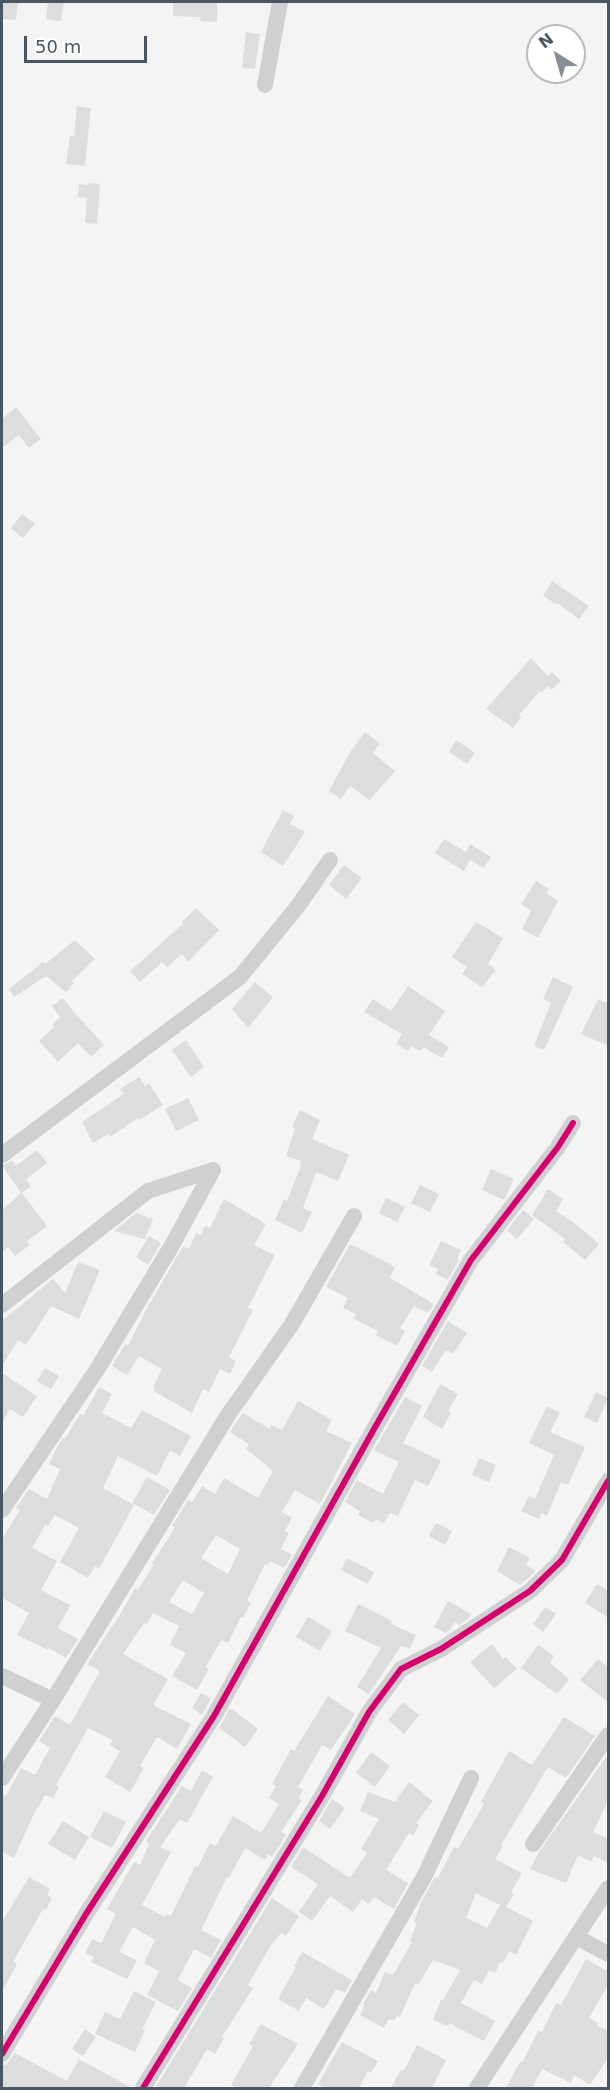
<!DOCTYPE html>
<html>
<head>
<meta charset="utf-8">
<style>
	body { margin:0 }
	#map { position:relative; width:610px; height:2090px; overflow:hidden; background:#f4f4f4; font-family:"DejaVu Sans",sans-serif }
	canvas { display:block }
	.frame { position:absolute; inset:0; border:3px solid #4a5661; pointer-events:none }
	.north { position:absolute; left:526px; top:24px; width:60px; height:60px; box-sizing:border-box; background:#fff; border:2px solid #b7bbc0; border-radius:50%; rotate:323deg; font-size:16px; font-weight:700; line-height:24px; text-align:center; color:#4a5661 }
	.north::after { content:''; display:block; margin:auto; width:21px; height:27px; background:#868d94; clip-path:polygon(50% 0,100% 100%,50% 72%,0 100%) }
	.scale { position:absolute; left:24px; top:36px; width:123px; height:27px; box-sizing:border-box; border:3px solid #4a5661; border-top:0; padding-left:8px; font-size:18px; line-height:21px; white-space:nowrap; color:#4a5661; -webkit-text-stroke:4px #fff; paint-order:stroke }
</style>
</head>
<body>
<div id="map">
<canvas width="610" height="2090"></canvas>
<div class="frame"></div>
<div class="north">N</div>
<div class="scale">50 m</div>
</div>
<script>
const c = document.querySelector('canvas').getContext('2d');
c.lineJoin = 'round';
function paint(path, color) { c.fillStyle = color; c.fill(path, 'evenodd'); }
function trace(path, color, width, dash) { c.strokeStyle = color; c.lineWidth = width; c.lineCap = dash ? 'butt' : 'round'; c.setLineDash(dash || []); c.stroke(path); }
paint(new Path2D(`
	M 2,2 L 18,2 L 16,20 L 2,19 Z
	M 48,2 L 64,2 L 61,21 L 46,19 Z
	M 173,2 L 217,2 L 217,22 L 200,21 L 201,17 L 173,16 Z
	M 246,32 L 260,34 L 255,69 L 242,68 Z
	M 77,106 L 91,108 L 85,166 L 66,164 L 70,136 L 74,136 Z
	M 88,183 L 100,184 L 97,224 L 85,223 L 87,198 L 78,197 L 79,184 L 88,185 Z
	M 16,407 L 41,439 L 29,448 L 19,435 L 2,448 L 2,419 Z
	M 22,514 L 35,524 L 23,538 L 11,528 Z
	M 552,581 L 589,606 L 579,619 L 557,603 L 556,604 L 543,596 Z
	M 531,658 L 548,676 L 552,672 L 561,681 L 551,690 L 548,686 L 541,693 L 540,691 L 519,715 L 521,717 L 513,728 L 486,709 Z
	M 365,732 L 380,743 L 373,753 L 395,771 L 370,800 L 350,786 L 341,799 L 329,791 L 350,752 Z
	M 456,740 L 475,753 L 467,764 L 449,752 Z
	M 283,810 L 294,816 L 290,824 L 305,832 L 283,866 L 261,852 Z
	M 444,839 L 466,852 L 470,844 L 491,857 L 484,868 L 470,860 L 464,871 L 435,853 Z
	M 344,865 L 362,878 L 346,899 L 329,885 Z
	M 536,881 L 549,889 L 546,893 L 558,901 L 538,938 L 522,929 L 531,911 L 521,904 Z
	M 196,908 L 219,930 L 188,962 L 182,954 L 167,967 L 162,962 L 140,982 L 130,971 L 183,924 L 182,922 Z
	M 476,922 L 503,938 L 488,964 L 496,970 L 482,987 L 462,974 L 467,967 L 452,957 Z
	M 75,940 L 95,959 L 72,981 L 74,983 L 66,992 L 46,976 L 14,997 L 9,989 L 43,962 L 45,964 Z
	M 553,977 L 573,987 L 544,1050 L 534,1046 L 551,1003 L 543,999 Z
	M 255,982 L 273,997 L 248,1028 L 232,1009 Z
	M 408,986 L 445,1011 L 429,1035 L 449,1047 L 442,1058 L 423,1047 L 420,1051 L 411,1046 L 408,1051 L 396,1044 L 402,1034 L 364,1012 L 373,999 L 391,1011 Z
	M 63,998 L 73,1011 L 104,1045 L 91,1057 L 78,1043 L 58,1062 L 39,1041 L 54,1027 L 52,1025 L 60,1017 L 52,1006 Z
	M 598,999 L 609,1004 L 609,1046 L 581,1034 Z
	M 186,1040 L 204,1067 L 191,1077 L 172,1050 Z
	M 139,1077 L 145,1086 L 149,1083 L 163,1105 L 139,1120 L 138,1118 L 110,1137 L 108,1134 L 93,1143 L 82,1122 L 124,1094 L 120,1089 Z
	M 188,1098 L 199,1120 L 176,1131 L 165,1109 Z
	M 300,1110 L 320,1120 L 312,1139 L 349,1155 L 338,1181 L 316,1172 L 303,1208 L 312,1212 L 302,1233 L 275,1220 L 284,1199 L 287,1201 L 300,1168 L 301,1161 L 286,1156 L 295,1128 L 292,1127 Z
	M 37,1150 L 47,1163 L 26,1179 L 31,1186 L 22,1193 L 47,1226 L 27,1241 L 30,1245 L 15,1256 L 8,1247 L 2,1252 L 2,1210 L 21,1193 L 2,1165 L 12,1161 L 16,1166 Z
	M 491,1169 L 514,1179 L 504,1200 L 482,1190 Z
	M 420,1185 L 439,1194 L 430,1212 L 411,1203 Z
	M 548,1189 L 563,1199 L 556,1211 L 577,1225 L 599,1244 L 585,1260 L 563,1242 L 565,1239 L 532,1215 Z
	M 386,1198 L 405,1207 L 397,1222 L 379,1213 Z
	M 224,1199 L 266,1224 L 254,1245 L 275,1255 L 248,1308 L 253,1310 L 229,1357 L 236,1361 L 230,1374 L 220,1369 L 209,1392 L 203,1389 L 192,1413 L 154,1391 L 155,1388 L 153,1387 L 162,1369 L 139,1356 L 127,1375 L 112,1366 L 125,1344 L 128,1346 L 146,1310 L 183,1246 L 189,1249 L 196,1233 L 201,1235 L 205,1226 L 210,1228 Z
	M 523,1210 L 534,1219 L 517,1239 L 507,1230 Z
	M 136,1213 L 153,1219 L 145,1239 L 114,1231 Z
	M 149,1236 L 161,1243 L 148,1265 L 136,1257 Z
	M 441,1241 L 461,1250 L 457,1259 L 459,1260 L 448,1280 L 436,1274 L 438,1269 L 429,1265 Z
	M 350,1244 L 395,1267 L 390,1278 L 434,1304 L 428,1313 L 414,1306 L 400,1328 L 405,1331 L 397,1346 L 376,1335 L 378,1331 L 354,1319 L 356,1314 L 343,1308 L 348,1298 L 326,1287 Z
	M 78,1262 L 100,1270 L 79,1319 L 51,1306 L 26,1345 L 18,1340 L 2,1366 L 2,1321 L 53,1279 L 65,1293 Z
	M 448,1321 L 467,1333 L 453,1354 L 446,1350 L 432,1372 L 422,1366 Z
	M 45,1368 L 59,1376 L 51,1389 L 37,1381 Z
	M 2,1373 L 37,1396 L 23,1417 L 10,1409 L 2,1423 Z
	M 440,1384 L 458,1394 L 448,1411 L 451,1413 L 442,1429 L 423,1417 Z
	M 99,1387 L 112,1394 L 102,1413 L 131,1428 L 142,1410 L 191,1436 L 180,1456 L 170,1450 L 157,1476 L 118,1456 L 103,1488 L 134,1505 L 99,1569 L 95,1566 L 88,1578 L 60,1562 L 79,1528 L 55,1515 L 48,1526 L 45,1525 L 32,1548 L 57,1561 L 41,1590 L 70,1605 L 58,1628 L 78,1639 L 66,1658 L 49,1648 L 48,1650 L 17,1635 L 29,1613 L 2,1598 L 2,1539 L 20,1510 L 16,1508 L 29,1489 L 47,1499 L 60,1469 L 49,1464 L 56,1449 L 63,1438 L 65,1439 L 80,1414 L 83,1416 Z
	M 596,1392 L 608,1398 L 597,1423 L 584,1417 Z
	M 405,1397 L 422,1406 L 403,1443 L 441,1461 L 428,1486 L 415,1480 L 398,1516 L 390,1513 L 384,1523 L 376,1519 L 373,1523 L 358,1515 L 360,1511 L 345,1502 L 357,1480 L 383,1494 L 399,1462 L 374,1450 Z
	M 298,1401 L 332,1420 L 326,1431 L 352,1443 L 320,1504 L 295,1490 L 282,1512 L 292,1518 L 285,1531 L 289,1533 L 281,1549 L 292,1555 L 284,1568 L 270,1561 L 268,1565 L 265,1564 L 247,1601 L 251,1603 L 243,1618 L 241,1617 L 228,1643 L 221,1640 L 206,1667 L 209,1669 L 197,1690 L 172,1676 L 186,1653 L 170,1645 L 179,1626 L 153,1613 L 147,1624 L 144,1623 L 123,1654 L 168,1679 L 153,1705 L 191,1724 L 177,1749 L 157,1737 L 140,1766 L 144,1768 L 130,1792 L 105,1777 L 120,1751 L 110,1745 L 113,1740 L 88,1728 L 56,1785 L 59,1787 L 53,1798 L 45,1795 L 38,1808 L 37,1807 L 14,1858 L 2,1852 L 2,1794 L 6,1796 L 21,1768 L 35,1775 L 50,1748 L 39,1741 L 55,1716 L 70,1725 L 100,1671 L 87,1664 L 121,1613 L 135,1588 L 138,1590 L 154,1564 L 152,1563 L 173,1531 L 174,1527 L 172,1526 L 188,1500 L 192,1502 L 202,1486 L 215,1494 L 224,1478 L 258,1498 L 273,1471 L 246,1449 L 249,1444 L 230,1432 L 237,1421 L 243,1413 L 270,1429 L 271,1425 L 282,1430 ZM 216,1535 L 240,1549 L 228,1574 L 201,1558 ZM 183,1580 L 204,1593 L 192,1614 L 169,1602 Z
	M 547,1406 L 560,1413 L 550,1432 L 585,1447 L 568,1485 L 561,1482 L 547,1516 L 542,1513 L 539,1519 L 521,1511 L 529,1496 L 535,1499 L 554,1455 L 529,1443 Z
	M 479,1458 L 496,1465 L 489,1482 L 472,1475 Z
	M 147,1477 L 170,1490 L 154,1515 L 132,1503 Z
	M 436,1523 L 452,1531 L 445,1545 L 429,1536 Z
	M 509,1547 L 530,1558 L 526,1565 L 536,1571 L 520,1585 L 497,1571 Z
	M 347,1558 L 374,1572 L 368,1584 L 341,1570 Z
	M 597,1584 L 609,1591 L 609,1618 L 585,1603 Z
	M 448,1601 L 471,1614 L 469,1618 L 459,1625 L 455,1622 L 450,1630 L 446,1633 L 434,1627 Z
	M 358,1604 L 392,1621 L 391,1624 L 416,1635 L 410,1649 L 401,1646 L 369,1694 L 357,1687 L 381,1648 L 345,1631 Z
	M 545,1607 L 556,1614 L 543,1632 L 533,1624 Z
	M 308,1617 L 332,1631 L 320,1651 L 296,1637 Z
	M 492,1644 L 503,1659 L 506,1657 L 517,1669 L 494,1688 L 470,1662 Z
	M 538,1645 L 554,1656 L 550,1663 L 569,1679 L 557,1694 L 521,1668 Z
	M 598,1659 L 609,1668 L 609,1703 L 580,1680 Z
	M 201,1693 L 211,1699 L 202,1715 L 192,1708 Z
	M 328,1696 L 355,1714 L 331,1750 L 322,1745 L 298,1787 L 303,1790 L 299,1798 L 302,1800 L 281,1832 L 286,1835 L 272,1857 L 268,1854 L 265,1860 L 245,1848 L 229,1878 L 227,1877 L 201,1930 L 221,1940 L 211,1958 L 194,1949 L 178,1980 L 192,1988 L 178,2011 L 147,1995 L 159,1971 L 144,1963 L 155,1940 L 133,1927 L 119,1952 L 137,1960 L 127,1979 L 91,1962 L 94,1957 L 85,1953 L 92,1939 L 101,1943 L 116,1914 L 107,1909 L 134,1862 L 140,1865 L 149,1844 L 146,1841 L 182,1786 L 191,1791 L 202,1770 L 213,1777 L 187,1823 L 180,1819 L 160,1847 L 171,1852 L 142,1905 L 165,1917 L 167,1914 L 171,1916 L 195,1866 L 198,1867 L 210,1843 L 216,1846 L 233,1816 L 261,1833 L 279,1804 L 269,1798 L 276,1786 L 272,1784 L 291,1749 L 294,1751 Z
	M 403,1702 L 419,1715 L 404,1734 L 388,1720 Z
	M 232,1709 L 258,1729 L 245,1747 L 219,1728 L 229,1710 Z
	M 564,1717 L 595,1736 L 566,1778 L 548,1767 L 501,1845 L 503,1846 L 495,1859 L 522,1873 L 511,1892 L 514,1894 L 506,1907 L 533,1921 L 516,1955 L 509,1951 L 503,1963 L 500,1962 L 495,1973 L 489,1970 L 482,1984 L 474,1980 L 461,2003 L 495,2021 L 484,2041 L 449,2023 L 448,2026 L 433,2020 L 441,2000 L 443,2000 L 460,1970 L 433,1960 L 418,1985 L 415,1983 L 400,2017 L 397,2016 L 394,2021 L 389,2019 L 384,2028 L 360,2015 L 365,2005 L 363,2004 L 371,1990 L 376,1993 L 385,1972 L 393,1975 L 412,1942 L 410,1941 L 417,1923 L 414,1922 L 421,1902 L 435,1877 L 438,1878 L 454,1847 L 458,1849 L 484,1804 L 481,1802 L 509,1751 L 532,1765 ZM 476,1893 L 500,1905 L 487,1928 L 466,1918 Z
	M 371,1752 L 390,1766 L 375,1787 L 356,1773 Z
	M 609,1753 L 609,1799 L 593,1832 L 609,1839 L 609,1863 L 594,1856 L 591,1862 L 578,1855 L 566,1883 L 530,1869 L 539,1852 Z
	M 409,1782 L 433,1801 L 416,1823 L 419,1825 L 413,1836 L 409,1833 L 386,1870 L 408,1883 L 394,1909 L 374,1897 L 369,1904 L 362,1899 L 353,1912 L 330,1896 L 312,1921 L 299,1912 L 318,1884 L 291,1867 L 303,1847 L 350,1878 L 367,1853 L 361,1849 L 379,1819 L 360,1811 L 368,1792 L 395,1802 Z
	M 332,1799 L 345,1808 L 330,1829 L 319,1821 Z
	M 104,1811 L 126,1822 L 112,1848 L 90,1837 Z
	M 63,1821 L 89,1837 L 75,1860 L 48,1844 Z
	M 29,1877 L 50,1889 L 47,1895 L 52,1898 L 46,1910 L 43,1909 L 13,1962 L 17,1964 L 2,1992 L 2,1922 Z
	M 272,1898 L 299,1916 L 286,1936 L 281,1933 L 271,1945 L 248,1985 L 253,1988 L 222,2037 L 224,2038 L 215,2054 L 207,2049 L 184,2088 L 155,2088 Z
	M 302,1952 L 352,1980 L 345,1993 L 336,1989 L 324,2009 L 306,1998 L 299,2011 L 278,1999 L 296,1967 L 294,1966 Z
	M 586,1959 L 609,1972 L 609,1983 L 589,2018 L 598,2023 L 596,2025 L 609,2031 L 608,2058 L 590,2085 L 574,2075 L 571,2083 L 542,2069 L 532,2088 L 506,2088 L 520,2062 L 522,2063 L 538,2031 L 542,2032 L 556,2003 L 561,2005 Z
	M 134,1991 L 156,2002 L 142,2029 L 145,2030 L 135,2052 L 95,2034 L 105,2012 L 120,2019 Z
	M 261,2024 L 298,2044 L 269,2088 L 238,2088 L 231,2085 L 253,2046 L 249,2044 Z
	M 85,2029 L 96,2037 L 83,2056 L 72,2049 Z
	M 342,2042 L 378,2061 L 371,2073 L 368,2071 L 359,2088 L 325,2088 L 318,2084 Z
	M 417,2045 L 446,2060 L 432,2088 L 391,2088 L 401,2070 L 404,2071 Z
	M 15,2053 L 67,2081 L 79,2059 L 132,2088 L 2,2088 L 2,2064 L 6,2065 Z`), '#ddddde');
trace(new Path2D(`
	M 265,85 L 280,2
	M 2,1155 L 240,977 L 298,906 L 330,860
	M 2,1305 L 148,1191 L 213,1170
	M 2,1510 L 98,1368 L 171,1247 L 213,1170
	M 2,1676 L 53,1700
	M 2,1778 L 53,1700 L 228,1415 L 292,1324 L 354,1216
	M 533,1844 L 608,1735
	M 576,1937 L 608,1954
	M 2,2054 L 86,1914 L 214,1716 L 374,1429 L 471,1260 L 558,1147 L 573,1123
	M 143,2088 L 322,1796 L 369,1712 L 401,1669 L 441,1649 L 530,1591 L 562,1560 L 608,1481
	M 302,2088 L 424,1877 L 471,1778
	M 477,2088 L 608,1888`), '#ced0d2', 16);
trace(new Path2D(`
	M 2,2054 L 86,1914 L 214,1716 L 374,1429 L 471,1260 L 558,1147 L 573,1123
	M 143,2088 L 322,1796 L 369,1712 L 401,1669 L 441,1649 L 530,1591 L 562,1560 L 608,1481`), '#d6006c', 6);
</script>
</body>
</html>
